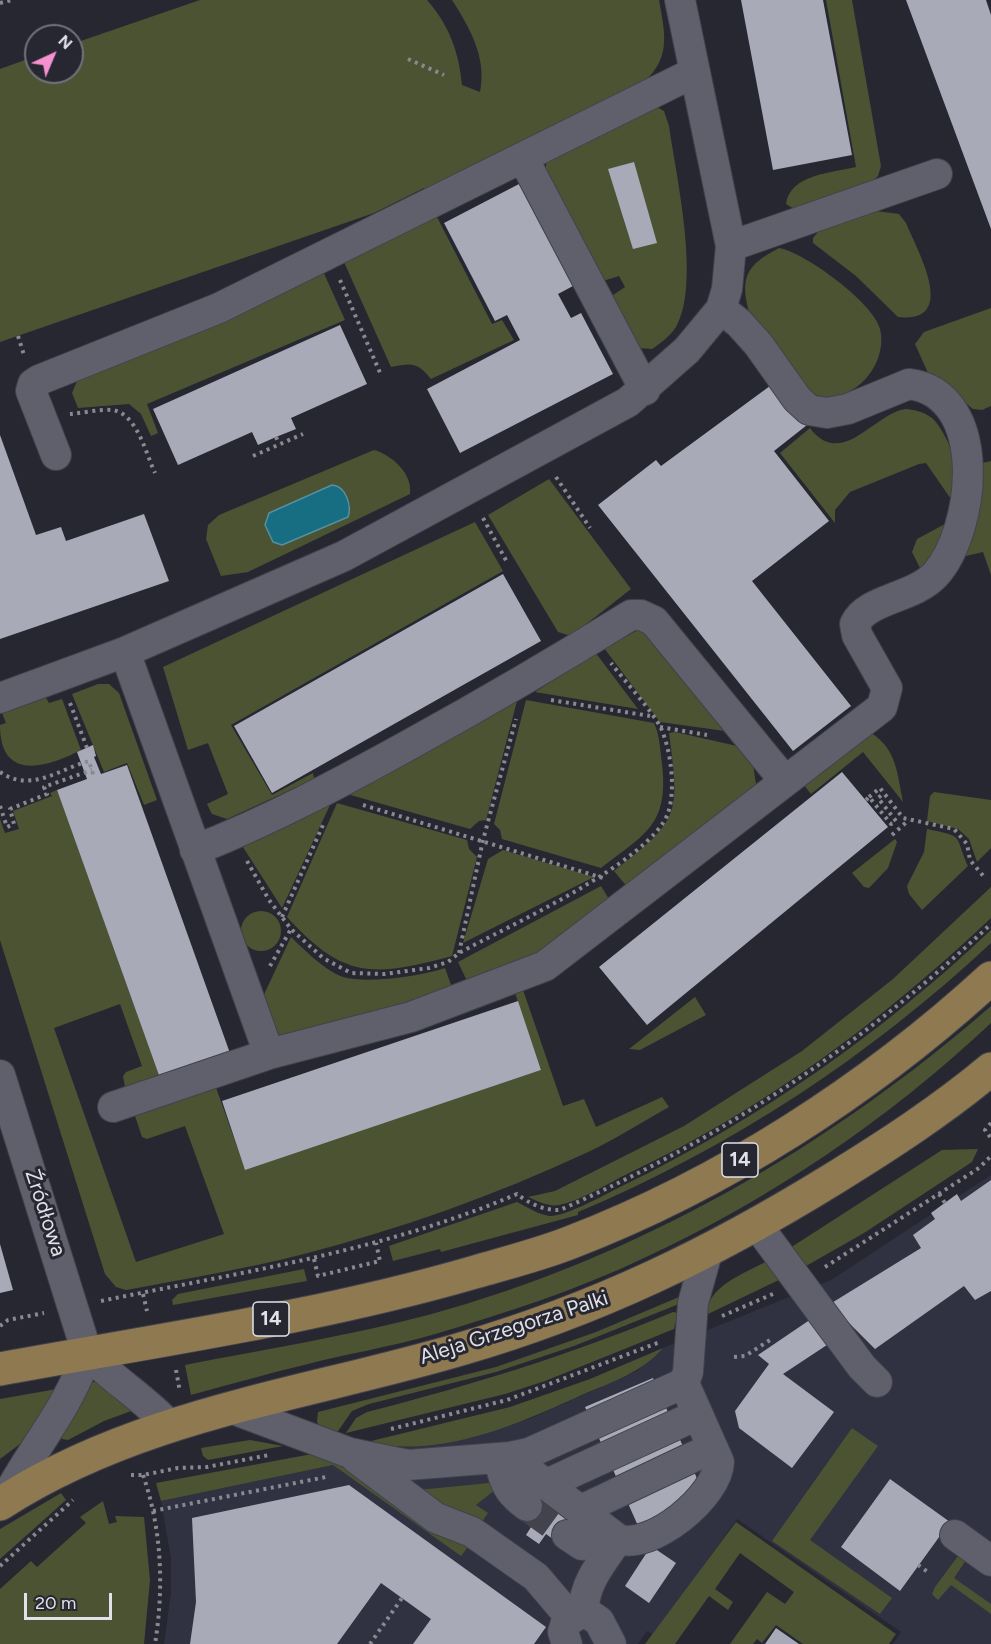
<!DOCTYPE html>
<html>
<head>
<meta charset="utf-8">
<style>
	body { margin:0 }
	#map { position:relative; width:991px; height:1644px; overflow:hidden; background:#272732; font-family:Figtree,sans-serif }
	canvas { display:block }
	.north { position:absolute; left:24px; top:24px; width:60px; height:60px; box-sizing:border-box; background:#272732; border:2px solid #71727b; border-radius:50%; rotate:44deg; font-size:16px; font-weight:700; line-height:24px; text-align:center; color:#e1e2e9 }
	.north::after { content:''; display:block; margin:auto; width:21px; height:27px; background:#f591d1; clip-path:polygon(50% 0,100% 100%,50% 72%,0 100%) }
	.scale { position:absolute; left:24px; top:1593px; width:88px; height:27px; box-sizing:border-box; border:3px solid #e1e2e9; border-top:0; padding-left:8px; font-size:18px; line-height:21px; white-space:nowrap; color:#e1e2e9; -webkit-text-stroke:4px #272732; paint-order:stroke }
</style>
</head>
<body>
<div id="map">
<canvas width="991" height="1644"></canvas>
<div class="north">N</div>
<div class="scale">20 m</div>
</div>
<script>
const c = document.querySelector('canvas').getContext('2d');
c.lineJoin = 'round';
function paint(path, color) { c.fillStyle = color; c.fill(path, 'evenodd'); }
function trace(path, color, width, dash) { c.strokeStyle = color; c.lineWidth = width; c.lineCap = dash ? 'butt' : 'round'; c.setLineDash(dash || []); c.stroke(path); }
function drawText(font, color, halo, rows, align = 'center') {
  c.font = font + ' Figtree,sans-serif'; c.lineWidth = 6; c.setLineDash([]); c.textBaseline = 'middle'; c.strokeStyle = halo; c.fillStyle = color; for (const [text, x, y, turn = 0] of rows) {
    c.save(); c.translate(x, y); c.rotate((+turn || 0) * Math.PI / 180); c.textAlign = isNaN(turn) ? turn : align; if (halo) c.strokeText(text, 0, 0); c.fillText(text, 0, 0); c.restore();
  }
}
paint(new Path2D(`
	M 991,1175 L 991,1644 L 893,1644 L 901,1632 L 737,1519 L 654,1635 L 647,1631 L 638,1644 L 164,1644 L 171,1592 L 171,1559 L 161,1501 L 337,1464 L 361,1473 L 384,1445 L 470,1438 L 529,1419 L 637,1371 L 663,1348 L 831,1280 Z`), '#303141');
paint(new Path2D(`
	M 200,0 L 427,0 C 449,25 459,52 462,85 L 480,92 C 487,58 470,28 452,0 L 659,0 C 666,39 671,59 639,87 L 427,198 L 424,188 L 374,213 L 0,342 L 0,69 L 36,56 L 36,72 L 72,72 L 72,44 Z
	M 826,0 L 852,0 L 881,166 L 878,176 L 870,184 L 794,209 L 786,204 C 790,174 832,173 856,167 Z
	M 655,106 L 664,111 L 669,126 C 676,176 701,283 676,327 C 670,336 661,343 652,349 L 638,348 L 612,301 L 613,295 L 625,287 L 619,276 L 603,281 L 545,171 L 547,160 Z
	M 876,211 L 899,214 L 906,223 C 917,250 960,324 898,317 L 856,276 L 813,243 L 813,238 L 818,232 Z
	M 437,217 L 492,324 L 502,320 L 514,340 L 431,379 C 417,362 412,363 391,367 L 344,262 Z
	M 779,248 C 804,252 874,303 880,329 C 889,366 850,409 812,394 L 750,315 C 739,278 746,265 779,248 Z
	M 322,269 L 345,320 L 147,404 L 158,433 L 151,436 L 141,414 L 129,404 L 78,408 L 72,393 L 77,381 Z
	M 991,308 L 991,406 L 982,410 L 973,409 L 928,373 L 915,344 L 924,332 Z
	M 906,409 C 916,410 924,412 932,418 C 944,428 963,471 960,486 C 957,506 940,540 932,561 L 920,568 L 912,552 L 917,539 L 945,524 L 953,502 L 926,463 L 919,464 L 850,492 L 835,510 L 835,523 L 780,453 L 810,428 C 842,470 874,413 906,409 Z
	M 374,450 C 392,455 413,474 410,494 L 248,572 L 221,576 L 206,539 L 208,525 L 219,515 ZM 343,491 L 350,506 L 273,542 L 265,525 L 269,513 Z
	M 991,461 L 991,575 L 983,552 L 962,557 L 982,463 Z
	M 549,479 L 631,589 L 571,636 L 558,632 L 488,515 Z
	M 475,522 L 503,571 L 231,725 L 272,795 L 313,773 L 314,779 L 227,819 L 212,814 L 207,804 L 228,794 L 208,743 L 188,750 L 163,667 Z
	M 638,630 L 651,637 L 725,731 L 660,722 L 604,648 Z
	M 595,652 L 638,709 L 535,692 Z
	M 98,684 L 109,684 L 119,693 L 157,800 L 144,805 L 127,763 L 104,772 L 72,694 Z
	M 45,696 L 49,703 L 62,699 L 81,750 C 50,766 0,784 0,725 L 6,723 L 2,713 Z
	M 518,697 L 486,820 L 479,821 L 470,829 L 347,794 Z
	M 526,700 L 654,723 C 660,736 660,750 662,764 C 669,825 645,834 601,868 L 502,839 L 500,830 L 494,824 Z
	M 675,732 L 737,746 L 753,765 L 756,784 L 629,889 L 614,871 C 680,820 680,815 669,733 Z
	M 871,733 C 897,749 897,774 903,802 L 863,752 L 811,794 L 803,784 Z
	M 57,790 L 161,1081 L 125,1087 L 123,1076 L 126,1072 L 142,1066 L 120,1004 L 54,1028 L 136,1262 L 224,1234 L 185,1126 L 147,1139 L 142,1137 L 135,1116 L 137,1111 L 214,1082 L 245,1169 L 541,1070 L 514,990 L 522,987 L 563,1106 L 584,1099 L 596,1127 L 662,1097 L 669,1107 C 642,1122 614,1140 586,1153 C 496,1195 400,1229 304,1254 C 245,1269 185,1279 126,1290 L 116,1287 L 105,1274 L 0,940 L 0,819 L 5,833 L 19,829 L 13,811 L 52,796 L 50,793 Z
	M 934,792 L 991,800 L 991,848 L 977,862 L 969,839 L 958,829 L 927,821 L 930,796 Z
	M 326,799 L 330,805 L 282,908 L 241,844 Z
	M 337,803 L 467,840 L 469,849 L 477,857 L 452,956 C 374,977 344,980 287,917 Z
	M 927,829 C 966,837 954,835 968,866 L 922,910 L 909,894 L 907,886 L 924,852 Z
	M 895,839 L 897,842 L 888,868 L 869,888 L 864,887 L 852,873 Z
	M 503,850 L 594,877 L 463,943 L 488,859 Z
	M 601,886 L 612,904 L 533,956 L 467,981 L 458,962 Z
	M 991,887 L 991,918 C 883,1020 763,1110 629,1173 C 609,1183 580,1201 559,1205 C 549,1207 537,1201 528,1197 L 555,1191 L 684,1126 L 802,1051 L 893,979 Z
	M241 931a20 20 0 1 1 40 0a20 20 0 1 1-40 0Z
	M 991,930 L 991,943 C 870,1056 731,1148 578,1212 L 578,1215 L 441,1252 L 440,1249 L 393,1261 L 389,1246 L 517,1202 C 527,1207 539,1215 550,1216 C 567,1216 606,1194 622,1186 C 758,1120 881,1034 991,930 Z
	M 291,937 C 303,949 327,972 343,977 C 367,984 422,976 445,968 L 452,988 L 344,1024 L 283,1039 L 269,1031 L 260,1003 Z
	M 695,997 L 706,1015 L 640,1050 L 629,1049 Z
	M 991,1006 L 991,1023 C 889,1119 771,1199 644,1258 C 577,1290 503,1314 432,1335 C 390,1347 346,1354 304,1365 C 266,1374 228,1385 191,1395 L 185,1365 C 266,1349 348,1336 428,1315 C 637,1258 828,1148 991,1006 Z
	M 978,1149 L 972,1162 L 864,1233 L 799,1270 L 790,1248 L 942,1150 Z
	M 767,1261 L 785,1277 L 706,1315 C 708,1285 744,1274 767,1261 Z
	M 304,1269 L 307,1281 L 173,1305 L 172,1300 L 178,1294 Z
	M 679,1297 L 679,1304 L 574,1346 L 496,1372 L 369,1404 L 352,1411 L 336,1434 L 321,1428 L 317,1422 L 318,1412 L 496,1367 L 596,1332 Z
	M 673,1312 L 678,1313 L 674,1329 L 545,1381 L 505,1394 L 346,1433 L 356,1418 L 367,1412 C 472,1385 573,1354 673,1312 Z
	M 663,1348 C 642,1372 613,1382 584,1394 C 518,1424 442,1459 367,1442 L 510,1407 L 590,1379 Z
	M 93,1382 L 98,1382 L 134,1410 L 104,1421 L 68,1440 L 62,1439 L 61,1436 L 89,1384 Z
	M 57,1389 L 24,1441 L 0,1459 L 0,1399 Z
	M 852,1428 L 878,1446 L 810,1540 L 892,1598 L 880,1614 L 772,1541 Z
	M 250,1440 L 283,1446 L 208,1460 L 203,1456 L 201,1448 Z
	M 312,1454 L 361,1473 L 471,1543 L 461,1556 L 333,1465 L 161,1501 L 156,1483 Z
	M 489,1483 L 496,1489 L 476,1505 L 488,1513 L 481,1523 L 448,1514 L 418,1490 Z
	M 61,1493 L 66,1500 L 0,1559 L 0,1529 Z
	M 103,1501 L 109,1524 L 117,1522 L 115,1516 L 144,1517 L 150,1580 L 144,1644 L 0,1644 L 0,1589 L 31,1561 L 37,1567 L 86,1523 L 80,1517 Z
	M 736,1522 L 896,1634 L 889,1644 L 803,1644 L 776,1625 L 762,1643 L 757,1639 L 753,1644 L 730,1644 L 767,1592 L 785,1604 L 794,1592 L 740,1553 L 715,1589 L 733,1602 L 728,1610 L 709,1596 L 675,1644 L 645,1644 Z
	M 958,1556 L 968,1557 L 954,1578 L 991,1604 L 991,1614 L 951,1585 L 938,1600 L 932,1594 L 935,1587 Z`), '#4c5333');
const water = new Path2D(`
	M 332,485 C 346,486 352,506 348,517 L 282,545 L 273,542 L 265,525 L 269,513 Z`);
paint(water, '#176d81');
trace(water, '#5490a0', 1.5);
paint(new Path2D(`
	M 741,0 L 823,0 L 852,155 L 773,170 Z
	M 906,0 L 986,0 L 991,15 L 991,229 Z
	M 634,162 L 657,243 L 633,249 L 608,169 Z
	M 519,184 L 573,286 L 558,294 L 571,318 L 581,313 L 613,374 L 460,453 L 427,389 L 520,340 L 507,315 L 495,321 L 444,223 Z
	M 340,325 L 367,384 L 291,418 L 296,429 L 276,437 L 258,445 L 252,432 L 178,465 L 153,409 Z
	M 774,383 L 807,425 L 774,451 L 829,521 L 752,581 L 851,706 L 793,751 L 598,505 L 656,460 L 661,466 Z
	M 0,435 L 36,535 L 61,527 L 66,541 L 144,514 L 169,581 L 0,639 Z
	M 503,574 L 541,641 L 272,793 L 234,726 Z
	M 93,745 L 96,756 L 94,757 L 101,774 L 127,765 L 231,1056 L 161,1081 L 57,790 L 87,779 L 77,752 Z
	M 842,772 L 888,827 L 647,1025 L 599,967 Z
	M 518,1001 L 541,1070 L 245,1170 L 222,1101 Z
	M 991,1180 L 991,1291 L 975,1300 L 964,1286 L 875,1349 L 830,1304 L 921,1248 L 913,1235 L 935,1219 L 931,1213 L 957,1194 L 961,1201 Z
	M 0,1244 L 13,1290 L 0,1293 Z
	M 817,1315 L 833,1341 L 783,1374 L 834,1412 L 792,1468 L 739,1428 L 735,1411 L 769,1364 L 758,1355 Z
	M 653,1378 L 706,1499 L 639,1528 L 585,1407 Z
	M 890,1479 L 950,1522 L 900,1591 L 841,1547 Z
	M 349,1485 L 546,1627 L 534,1644 L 413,1644 L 431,1619 L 381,1583 L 337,1644 L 190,1644 L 196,1602 L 192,1518 Z
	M 534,1496 L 574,1525 L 560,1544 L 546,1534 L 539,1544 L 526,1535 L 533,1524 L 520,1515 Z
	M 651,1546 L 676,1563 L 649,1603 L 625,1586 Z
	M 776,1628 L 799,1644 L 765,1644 Z`), '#a9aab8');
trace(new Path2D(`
	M 527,1506 L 567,1535`), '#43434d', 30, [30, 15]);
const minor = new Path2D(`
	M 523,158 L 645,390
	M 731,246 L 937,174
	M 56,455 L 31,391 L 33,384 L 39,380 L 219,308 L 695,72
	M 0,698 L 125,652 L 344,556 L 628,402 L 687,350 L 721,309 L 727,289 L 731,246 L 680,0
	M 195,850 C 269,821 338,784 407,746 C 483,704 557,661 631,615 L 641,615 L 654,621 L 784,780
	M 269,1054 L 411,1017 L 545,966 L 882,707 L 887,688 L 857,635 L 855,624 C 866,599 914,598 935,575 C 976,530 990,394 909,384 L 848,409 L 827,413 L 809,410 L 797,399 L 758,344 L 739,323 L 721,309
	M 0,1075 L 87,1353 C 113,1380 144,1398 170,1426
	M 113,1107 L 269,1054 L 125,652
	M 757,1225 L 862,1367 L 877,1382
	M 230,1408 L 350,1453 L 408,1465 L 510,1457 L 529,1453 L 684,1383 L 688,1372 L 693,1303 L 707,1253
	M 510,1457 L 618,1539 C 651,1551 718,1496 719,1462 L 684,1383
	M 510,1457 L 501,1466 C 504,1485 512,1495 527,1506
	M 357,1459 L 436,1518 L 472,1532 L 536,1577 L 570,1617
	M 547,1484 L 697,1415
	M 5,1500 C 32,1448 68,1410 87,1353
	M 581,1510 L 712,1448
	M 567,1535 L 582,1545 L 589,1544 L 596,1534 L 592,1519
	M 955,1535 L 991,1561
	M 584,1611 C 583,1584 603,1561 618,1539
	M 567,1644 L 563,1632 L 566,1622 L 584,1611 L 599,1621 L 611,1644`);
const major = new Path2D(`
	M 0,1369 C 159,1340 320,1317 475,1272 C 506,1263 538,1255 569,1243 C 723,1184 870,1089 991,978
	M 0,1504 C 139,1414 305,1395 461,1349 C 598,1309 713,1253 833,1179 C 888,1145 942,1110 991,1069`);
trace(minor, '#42424c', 32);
trace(major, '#42424c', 35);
trace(new Path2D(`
	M 0,3 L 12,0
	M 408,59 L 444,75
	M 340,280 L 381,375
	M 18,336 L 24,355
	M 70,414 C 83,413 99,409 112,410 C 137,413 146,454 155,473
	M 276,437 L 279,444
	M 253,456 L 303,434
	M 556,477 L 590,528
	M 483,518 L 508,564
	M 551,700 L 650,716
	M 70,703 L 87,748
	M 660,727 L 707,735
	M 0,772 C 31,793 57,770 89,761 L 94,777
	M 869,797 L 880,788 L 903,818 L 954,829 L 967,844 L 970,860 L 985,878
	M 866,800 L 869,797 L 891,824 L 896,821 L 878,798 L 884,793
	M 363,805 L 603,878
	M 0,806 L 7,827 L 14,824 L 10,809 L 47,794 L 44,787 L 92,770
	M 892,835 L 909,820
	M 247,861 L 269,900 L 291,929 L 323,958 L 351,973 L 385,974 L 429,968 L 448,962 L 459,953 C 506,927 651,862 668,813 C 676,789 671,751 661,728 C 653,712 623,679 611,663
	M 282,917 L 323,825
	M 459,953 L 483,840 L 516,719
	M 270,966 L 291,929
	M 991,1123 L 985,1130 L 991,1138
	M 939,1194 L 945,1203
	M 314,1259 L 318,1276 L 380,1261 L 376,1243
	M 825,1267 L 979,1168 L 991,1156
	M 143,1294 L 147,1311
	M 101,1301 C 242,1272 384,1251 517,1194 C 528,1203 545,1211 560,1210 C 723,1138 861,1046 991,924
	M 722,1316 L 773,1294
	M 0,1326 L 8,1320 L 44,1313
	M 734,1357 L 745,1356 L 770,1340
	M 176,1370 L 180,1392
	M 391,1429 L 507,1400 L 660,1342
	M 131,1475 L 143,1475 L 178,1468 L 207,1467 L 269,1455
	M 143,1475 C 162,1530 164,1588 155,1644
	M 153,1511 L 326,1477
	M 918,1565 L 928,1572
	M 0,1566 L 73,1500
	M 370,1644 L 402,1598`), '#898992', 4, [3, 4.5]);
trace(minor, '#5f606c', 30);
trace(major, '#8e7950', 33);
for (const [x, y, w] of [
	[740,1160,36],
	[271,1319,36]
]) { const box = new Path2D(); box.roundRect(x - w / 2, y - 17, w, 34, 4.5); c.fillStyle = '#272732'; c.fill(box); trace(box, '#e1e2e9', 1.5); }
drawText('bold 20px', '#e1e2e9', null, [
	["14",740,1160],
	["14",271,1319]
]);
drawText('21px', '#e1e2e9', '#272732', [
	["Źródłowa",45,1213,72],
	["Aleja Grzegorza Palki",514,1328,-18]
]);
</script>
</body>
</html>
